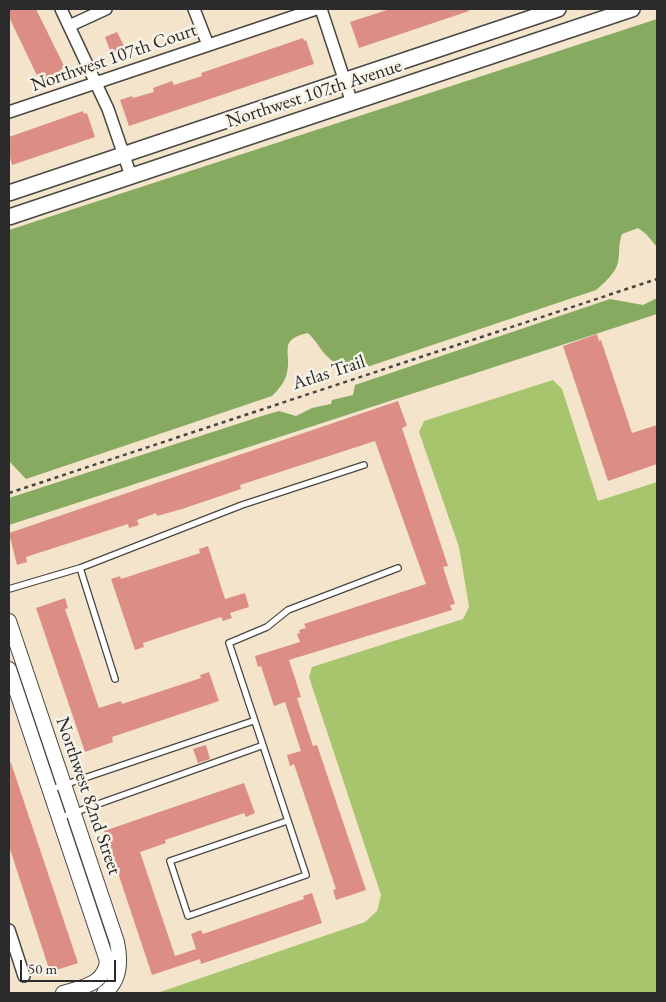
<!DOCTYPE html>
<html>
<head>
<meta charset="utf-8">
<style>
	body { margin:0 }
	#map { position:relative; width:666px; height:1002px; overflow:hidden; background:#f3e4cb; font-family:"EB Garamond",serif }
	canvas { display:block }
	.frame { position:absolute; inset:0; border:10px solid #2b2b2b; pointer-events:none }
	.scale { position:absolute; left:20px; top:960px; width:96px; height:22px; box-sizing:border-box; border:2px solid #2b2b2b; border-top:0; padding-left:6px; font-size:15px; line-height:18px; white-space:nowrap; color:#2b2b2b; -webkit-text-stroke:4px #f7f3e8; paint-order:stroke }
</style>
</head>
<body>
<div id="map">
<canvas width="666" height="1002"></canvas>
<div class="frame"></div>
<div class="scale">50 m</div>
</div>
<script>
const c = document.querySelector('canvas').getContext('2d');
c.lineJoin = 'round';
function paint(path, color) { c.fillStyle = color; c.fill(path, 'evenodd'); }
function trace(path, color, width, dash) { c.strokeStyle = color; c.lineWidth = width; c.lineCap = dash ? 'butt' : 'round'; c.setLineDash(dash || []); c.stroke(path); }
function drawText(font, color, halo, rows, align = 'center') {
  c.font = font + ' "EB Garamond",serif'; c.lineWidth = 5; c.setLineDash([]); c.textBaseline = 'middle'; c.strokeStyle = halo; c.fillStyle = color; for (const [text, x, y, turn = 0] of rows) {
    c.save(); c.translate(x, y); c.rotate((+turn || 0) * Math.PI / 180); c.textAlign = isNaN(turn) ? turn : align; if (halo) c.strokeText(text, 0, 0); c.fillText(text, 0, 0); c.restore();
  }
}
paint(new Path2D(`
	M 553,380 L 562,389 L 598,501 L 657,482 L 657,993 L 157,993 L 365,922 L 377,911 L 381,895 L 309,677 L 312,667 L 463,619 L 469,607 L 459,547 L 419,432 L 424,421 Z`), '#a7c56c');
paint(new Path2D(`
	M 657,19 L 657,247 L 646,234 L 638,228 L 622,234 C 618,244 620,252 618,262 C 616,273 604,283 596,290 L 367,367 C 358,363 348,368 339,364 C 324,359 319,343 308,333 C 277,340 292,351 287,373 C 285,382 278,390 272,396 L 26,479 L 9,461 L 9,230 Z
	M 657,298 L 657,314 L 9,525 L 9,498 L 265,415 L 279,411 L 296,416 L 312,408 L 331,404 L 332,400 L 353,395 L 355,385 L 610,299 L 643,305 Z`), '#85aa60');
paint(new Path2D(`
	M 9,9 L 36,9 L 68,74 L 42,86 L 9,17 Z
	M 390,9 L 468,9 L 469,11 L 359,48 L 350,22 Z
	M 117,32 L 126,50 L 112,56 L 105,37 Z
	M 303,38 L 304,41 L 306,40 L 314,64 L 129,126 L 120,100 L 132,96 L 133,98 L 154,92 L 153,88 L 172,81 L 174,85 L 202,76 L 201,73 Z
	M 83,111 L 84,114 L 87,113 L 95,137 L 12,165 L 9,154 L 9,137 Z
	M 597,334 L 599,341 L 601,340 L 632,433 L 657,425 L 657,464 L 608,481 L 563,346 Z
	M 398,401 L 407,426 L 402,428 L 448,566 L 443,567 L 455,604 L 450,605 L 452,610 L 289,660 L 301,697 L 297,698 L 313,746 L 317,745 L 366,890 L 336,900 L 333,890 L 336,889 L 294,764 L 290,766 L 287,755 L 301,751 L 285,702 L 274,706 L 261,666 L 258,667 L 255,656 L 300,642 L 297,634 L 300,633 L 299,630 L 306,628 L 304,624 L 426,584 L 375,441 L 240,485 L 241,489 L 182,509 L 157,516 L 156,513 L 137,520 L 139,525 L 129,528 L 128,524 L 26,557 L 27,562 L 17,565 L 9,533 Z
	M 208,546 L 225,599 L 245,593 L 249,607 L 230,613 L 232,618 L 223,621 L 221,617 L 143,643 L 144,647 L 135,650 L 111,579 L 120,576 L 121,579 L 200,553 L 199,549 Z
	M 65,598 L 68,608 L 65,609 L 99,708 L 121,701 L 122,704 L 201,678 L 200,675 L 209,672 L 219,701 L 112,737 L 113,742 L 85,752 L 36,608 Z
	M 206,745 L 210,759 L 198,763 L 193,749 Z
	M 9,763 L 11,763 L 78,963 L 50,972 L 9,846 Z
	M 244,783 L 255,813 L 246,817 L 244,813 L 165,840 L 166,843 L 140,852 L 175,956 L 196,949 L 191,934 L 201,930 L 203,934 L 304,899 L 303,896 L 312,893 L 322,923 L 201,964 L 200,959 L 152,975 L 104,831 Z`), '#dd8e84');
const service = new Path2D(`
	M 80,568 L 115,679
	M 9,589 L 80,568 L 242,505 L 364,465
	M 49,790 L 253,721
	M 59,818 L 261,746
	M 287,821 L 170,861 L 188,916 L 306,875 L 229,643 L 267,627 L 288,610 L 398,568`);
const minor = new Path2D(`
	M 61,9 L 108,109 L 131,176
	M 194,9 L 208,45
	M 321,9 L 352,103
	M 69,26 L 106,9
	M 9,112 L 316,9
	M 9,930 L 24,976`);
const tertiary = new Path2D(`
	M 9,621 L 117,942 C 121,961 121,981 104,993
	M 9,669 L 107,961 C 104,985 82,987 63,993`);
const secondary = new Path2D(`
	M 9,193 L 558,9
	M 9,217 L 632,9`);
trace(service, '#494743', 8);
trace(minor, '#494743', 14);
trace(tertiary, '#494743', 16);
trace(secondary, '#494743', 18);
trace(new Path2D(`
	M 9,493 L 657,279`), '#494743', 2.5, [4, 4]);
trace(service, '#fff', 5.5);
trace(minor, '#fff', 11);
trace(tertiary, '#fff', 14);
trace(secondary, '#fff', 15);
drawText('19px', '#2b2b2b', '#f7f3e8', [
	["Northwest 107th Court",114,58,-19],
	["Northwest 107th Avenue",314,94,-18],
	["Atlas Trail",329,373,-18],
	["Northwest 82nd Street",88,796,71]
]);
</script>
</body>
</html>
